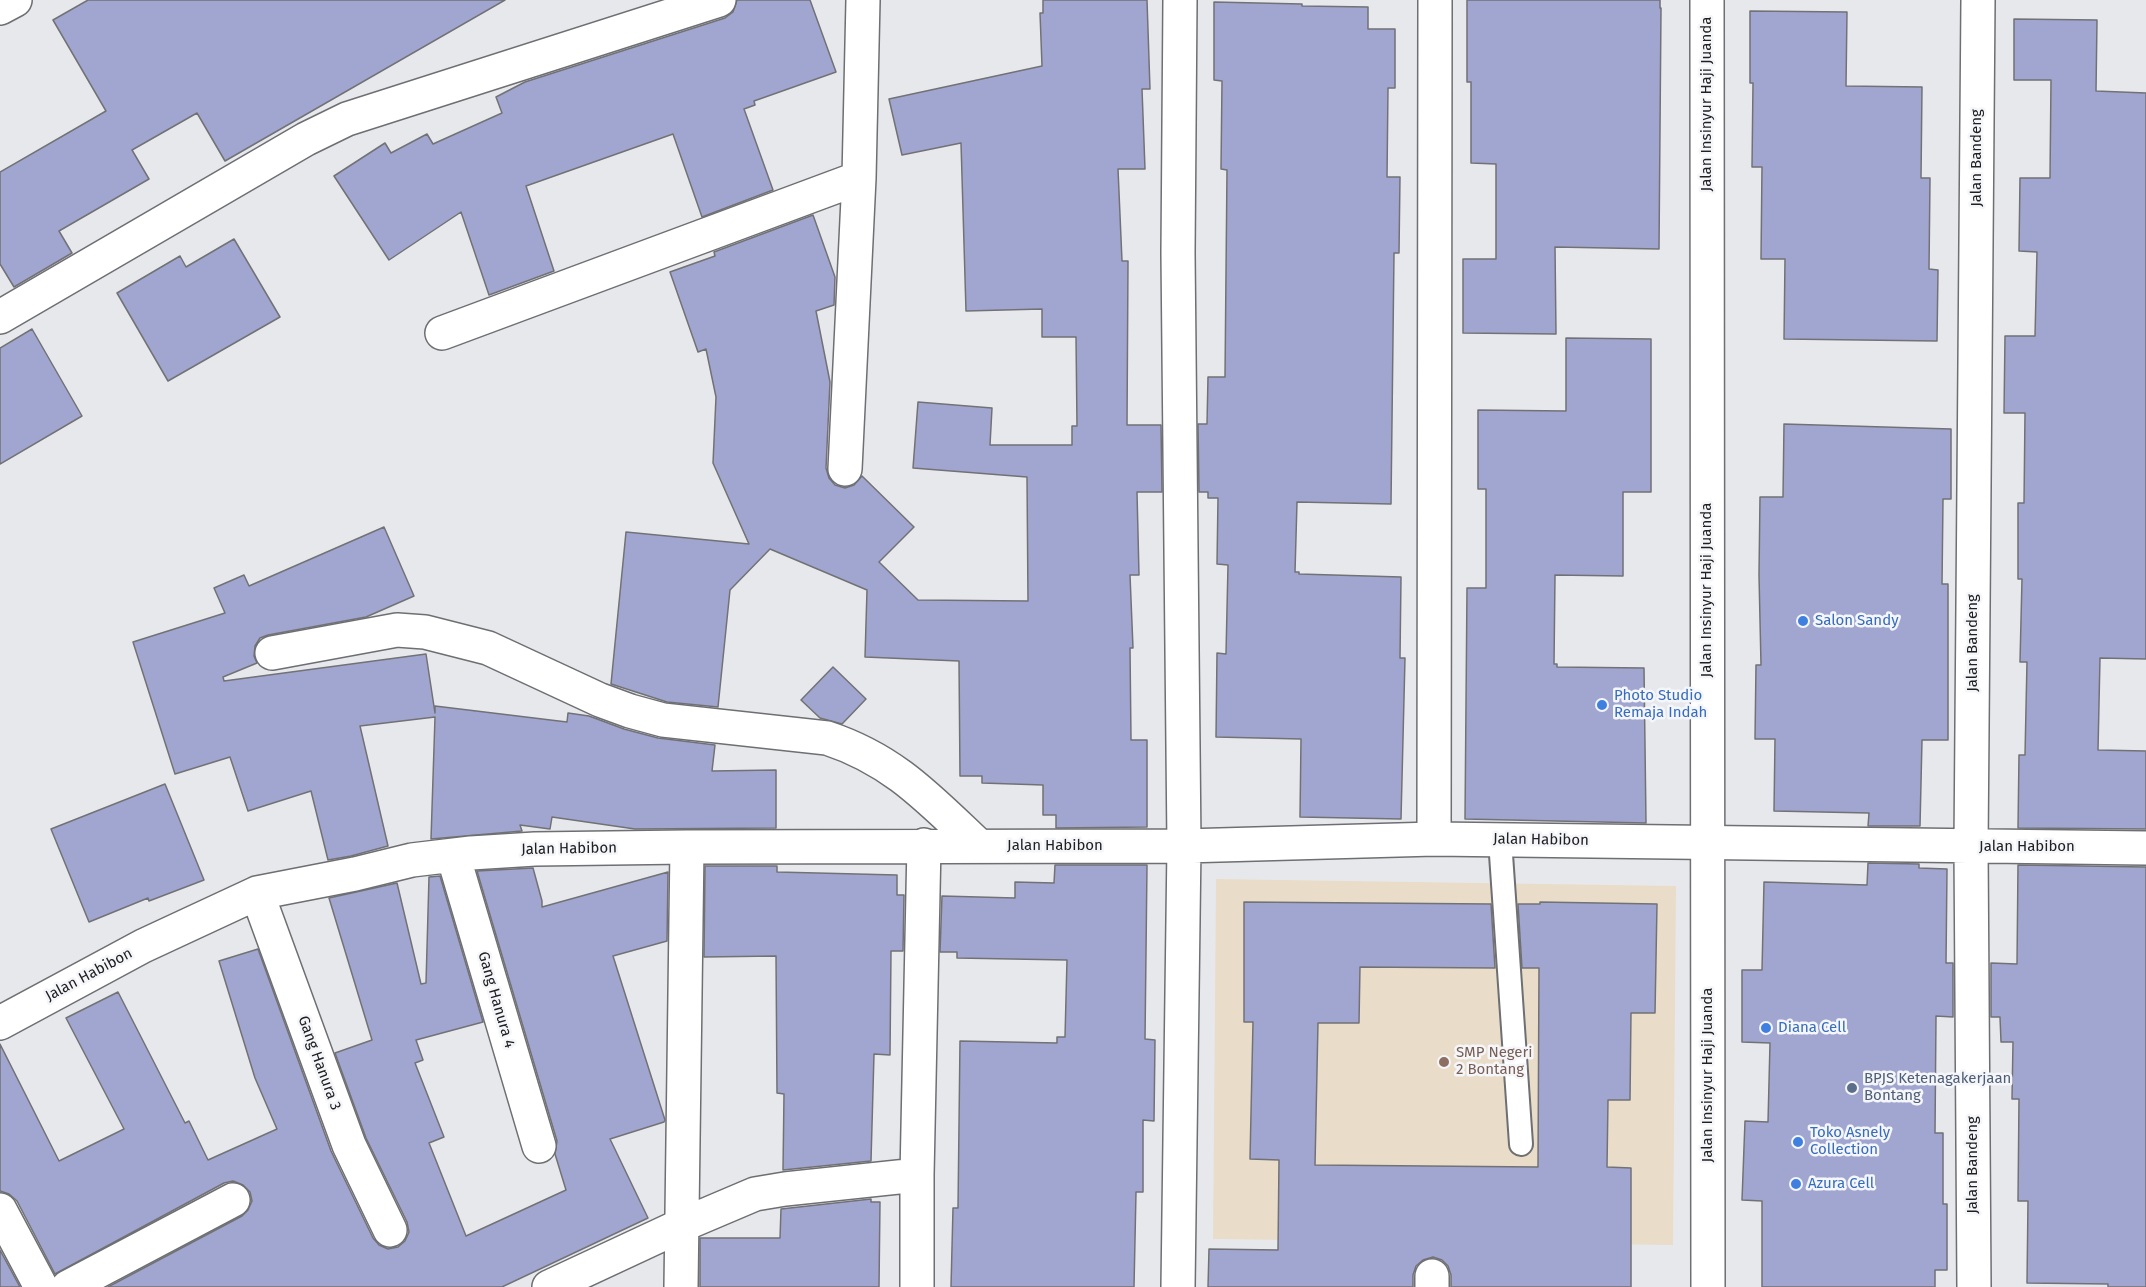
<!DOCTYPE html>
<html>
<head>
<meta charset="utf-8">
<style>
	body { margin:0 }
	canvas { display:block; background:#e7e8ec }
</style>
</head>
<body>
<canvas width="2146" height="1287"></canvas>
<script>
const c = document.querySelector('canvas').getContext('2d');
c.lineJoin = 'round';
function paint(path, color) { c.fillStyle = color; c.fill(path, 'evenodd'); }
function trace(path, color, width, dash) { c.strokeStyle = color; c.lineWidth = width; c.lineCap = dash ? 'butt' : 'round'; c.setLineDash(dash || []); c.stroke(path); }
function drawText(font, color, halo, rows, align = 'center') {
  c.font = font + ' "Fira Sans",sans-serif'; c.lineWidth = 5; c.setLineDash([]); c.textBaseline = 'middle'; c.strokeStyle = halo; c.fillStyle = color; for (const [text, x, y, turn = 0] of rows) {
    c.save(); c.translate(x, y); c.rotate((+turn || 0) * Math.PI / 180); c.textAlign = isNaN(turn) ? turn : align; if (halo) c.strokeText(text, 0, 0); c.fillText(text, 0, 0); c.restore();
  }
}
paint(new Path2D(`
	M 1216,879 L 1676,886 L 1673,1245 L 1213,1239 Z`), '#e9ddc9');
const building = new Path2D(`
	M 88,0 L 505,0 L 225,161 L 197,113 L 132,150 L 149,179 L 59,231 L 72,253 L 14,287 L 0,264 L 0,172 L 106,111 L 53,20 Z
	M 737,0 L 810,0 L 836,72 L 754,101 L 755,105 L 744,109 L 773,190 L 702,217 L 673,134 L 526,186 L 554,271 L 489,295 L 461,212 L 389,260 L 334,176 L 385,143 L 391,153 L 427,134 L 433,144 L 502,113 L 496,97 L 525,82 L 725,18 L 733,12 Z
	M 1043,0 L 1147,0 L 1150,89 L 1142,89 L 1145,169 L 1118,169 L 1122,261 L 1128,261 L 1127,425 L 1161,425 L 1162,492 L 1137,492 L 1139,575 L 1130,575 L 1133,648 L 1130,648 L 1131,740 L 1147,740 L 1147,827 L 1056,828 L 1056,815 L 1043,815 L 1043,785 L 982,783 L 982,776 L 960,776 L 959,661 L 865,657 L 867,590 L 770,549 L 730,590 L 718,707 L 667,702 L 611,684 L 626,532 L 749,544 L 713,463 L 716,397 L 706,349 L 698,352 L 670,272 L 715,256 L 714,252 L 813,215 L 835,277 L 834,305 L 816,311 L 830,382 L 826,468 L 829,478 L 835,485 L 845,488 L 854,485 L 862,476 L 914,527 L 879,562 L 918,600 L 1028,601 L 1027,477 L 913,468 L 918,402 L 992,408 L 990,445 L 1072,445 L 1072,426 L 1077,426 L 1076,337 L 1042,337 L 1042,309 L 966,311 L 961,143 L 902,155 L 889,99 L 1042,66 L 1040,13 L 1043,13 Z
	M 1467,0 L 1660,0 L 1660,8 L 1661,8 L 1659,249 L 1555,247 L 1556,334 L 1463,333 L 1463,259 L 1496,259 L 1496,164 L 1471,163 L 1471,82 L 1467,82 Z
	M 1214,2 L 1302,4 L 1302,6 L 1368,7 L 1368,29 L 1395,29 L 1395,88 L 1388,88 L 1387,177 L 1400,177 L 1399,253 L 1394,253 L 1391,504 L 1297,502 L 1295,572 L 1299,572 L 1299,574 L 1401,577 L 1400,658 L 1405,658 L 1401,819 L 1300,817 L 1301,739 L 1216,737 L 1217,653 L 1226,654 L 1228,565 L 1217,564 L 1218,498 L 1208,498 L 1208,492 L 1199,492 L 1198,424 L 1207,424 L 1208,377 L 1225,377 L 1227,170 L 1221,169 L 1222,81 L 1214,80 Z
	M 1750,11 L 1847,12 L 1846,86 L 1922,87 L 1921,178 L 1930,178 L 1929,269 L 1938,270 L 1937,341 L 1784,339 L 1785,259 L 1761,259 L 1762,167 L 1752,167 L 1753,83 L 1750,83 Z
	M 2014,19 L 2097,20 L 2096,91 L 2146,93 L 2146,659 L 2100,658 L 2098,750 L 2146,751 L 2146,829 L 2018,828 L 2019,755 L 2025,755 L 2027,662 L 2020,662 L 2022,579 L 2018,579 L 2018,503 L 2024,503 L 2025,413 L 2004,413 L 2005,336 L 2035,336 L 2037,252 L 2019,251 L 2020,178 L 2050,178 L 2051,80 L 2014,80 Z
	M 234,239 L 280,317 L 168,381 L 117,293 L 180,256 L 186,267 Z
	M 32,329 L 82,416 L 0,464 L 0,348 Z
	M 1566,338 L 1651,339 L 1651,492 L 1623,492 L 1623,576 L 1555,575 L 1554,664 L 1557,664 L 1557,667 L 1644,668 L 1646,823 L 1465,819 L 1467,588 L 1486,588 L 1486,489 L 1478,489 L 1478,410 L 1566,411 Z
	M 1784,424 L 1951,429 L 1951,499 L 1943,499 L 1942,584 L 1948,584 L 1948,740 L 1922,740 L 1920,826 L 1868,826 L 1869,813 L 1774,811 L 1775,739 L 1755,739 L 1756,665 L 1761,665 L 1759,575 L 1760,497 L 1783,497 Z
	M 384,527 L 414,596 L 366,617 L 268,635 L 260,638 L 255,646 L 254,656 L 257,663 L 223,677 L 224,681 L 426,654 L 435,713 L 435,706 L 567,722 L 568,713 L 589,716 L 624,729 L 658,738 L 715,745 L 712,771 L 776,770 L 776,828 L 635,829 L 552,817 L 550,829 L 520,825 L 522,831 L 431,839 L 435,717 L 360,726 L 388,846 L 351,856 L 328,860 L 311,791 L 248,811 L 230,757 L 175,774 L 133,642 L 225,613 L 214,588 L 244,575 L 249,586 Z
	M 833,667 L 866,699 L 842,724 L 820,718 L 801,700 Z
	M 165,784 L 204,880 L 149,901 L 148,898 L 89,922 L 51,829 Z
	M 1868,863 L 1919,864 L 1919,868 L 1947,869 L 1946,963 L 1953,963 L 1953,1017 L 1936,1016 L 1935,1133 L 1943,1133 L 1943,1204 L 1947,1204 L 1947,1270 L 1935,1270 L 1935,1287 L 1762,1287 L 1762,1201 L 1742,1200 L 1745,1121 L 1768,1122 L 1770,1043 L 1742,1042 L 1742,970 L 1762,970 L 1764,882 L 1867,885 Z
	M 1055,865 L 1147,865 L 1145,1039 L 1155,1040 L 1154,1121 L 1143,1120 L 1143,1192 L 1136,1192 L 1134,1287 L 951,1287 L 953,1208 L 958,1208 L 960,1041 L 1057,1043 L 1057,1037 L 1065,1037 L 1067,960 L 957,958 L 957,952 L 940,952 L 942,896 L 1015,898 L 1015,882 L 1054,883 Z
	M 2018,865 L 2146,867 L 2146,1287 L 2108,1287 L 2108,1284 L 2027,1283 L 2028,1201 L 2018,1201 L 2019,1099 L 2012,1099 L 2013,1042 L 2001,1042 L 2000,1017 L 1991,1017 L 1991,963 L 2017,964 Z
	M 705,866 L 777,866 L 777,872 L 897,875 L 897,895 L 904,895 L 903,951 L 891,951 L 890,1055 L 874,1054 L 871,1161 L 783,1170 L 784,1094 L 777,1093 L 776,956 L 704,957 Z
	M 533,868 L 542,901 L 542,907 L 668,872 L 667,941 L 613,956 L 665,1120 L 664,1122 L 610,1139 L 648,1218 L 502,1287 L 108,1287 L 242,1216 L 248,1210 L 252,1201 L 250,1192 L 243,1185 L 233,1181 L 224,1183 L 55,1274 L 17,1201 L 9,1194 L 0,1191 L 0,1044 L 59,1161 L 124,1129 L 66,1018 L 118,992 L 185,1123 L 189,1121 L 208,1160 L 277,1129 L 255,1078 L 219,961 L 258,949 L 331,1151 L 373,1238 L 379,1245 L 388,1249 L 398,1247 L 405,1241 L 409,1232 L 407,1222 L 366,1138 L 335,1053 L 372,1040 L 329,898 L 397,883 L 421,984 L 426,983 L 429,877 L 440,876 L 483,1022 L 416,1040 L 423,1060 L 415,1063 L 444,1137 L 429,1143 L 466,1236 L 566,1190 L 555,1154 L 557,1141 L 477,871 Z
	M 1244,902 L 1491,904 L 1495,968 L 1360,967 L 1359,1023 L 1318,1023 L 1315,1165 L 1538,1167 L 1539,968 L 1522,968 L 1518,904 L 1540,904 L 1540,902 L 1657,904 L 1655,1013 L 1631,1013 L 1630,1100 L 1608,1100 L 1607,1167 L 1631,1168 L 1631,1287 L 1451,1287 L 1451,1275 L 1448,1266 L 1442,1260 L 1433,1257 L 1423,1260 L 1416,1266 L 1413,1275 L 1413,1287 L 1208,1287 L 1209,1249 L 1278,1250 L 1279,1160 L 1250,1159 L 1253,1022 L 1244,1022 Z
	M 871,1199 L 871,1202 L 880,1202 L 879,1287 L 700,1287 L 700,1238 L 780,1238 L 781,1209 Z
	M 0,1250 L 20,1287 L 0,1287 Z`);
paint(building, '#a0a6cf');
trace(building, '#727276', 1.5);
const lane = new Path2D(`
	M 1500,840 L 1521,1144`);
const street = new Path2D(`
	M 0,8 L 15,0
	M 0,317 L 306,139 L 347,119 L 719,0
	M 442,333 L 859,178
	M 845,469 L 859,178 L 863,0
	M 272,653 L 397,630 L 425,632 L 488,648 L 600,700 L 630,711 L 663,720 L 827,738 C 894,760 929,799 979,846
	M 1434,839 L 1435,0
	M 453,855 L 539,1146
	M 257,893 L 349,1145 L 390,1230
	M 0,1023 L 143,946 L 257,893 L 355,874 L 412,860 L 471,853 L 535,849 L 687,847 L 1184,846 L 1434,839 L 2146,848
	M 0,1210 L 41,1287
	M 68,1287 L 233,1200
	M 549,1287 L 682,1225 L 755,1194 L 785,1189 L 917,1175
	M 681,1287 L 687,847
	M 917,1287 L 917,1175 L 924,845
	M 1178,1287 L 1184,846 L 1178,253 L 1180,0
	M 1432,1287 L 1432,1276
	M 1974,1287 L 1971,847 L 1978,0`);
const secondary = new Path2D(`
	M 1707,0 L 1708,1287`);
trace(lane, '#6e6f72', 26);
trace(street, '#6e6f72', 36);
trace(secondary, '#6e6f72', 36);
trace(lane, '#fff', 22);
trace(street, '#fff', 33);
trace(secondary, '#fff', 33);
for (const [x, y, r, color] of [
	[1803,621,6,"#3f7fe0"],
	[1602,705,6,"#3f7fe0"],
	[1766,1028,6,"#3f7fe0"],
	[1444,1062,6,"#8d6e63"],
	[1852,1088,6,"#5c6f8a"],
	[1798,1142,6,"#3f7fe0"],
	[1796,1184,6,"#3f7fe0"]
]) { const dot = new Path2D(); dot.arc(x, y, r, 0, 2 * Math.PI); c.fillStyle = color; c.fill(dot); trace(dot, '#f5f6fa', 2); }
drawText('15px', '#202021', '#f5f6fa', [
	["Jalan Insinyur Haji Juanda",1707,104,-90],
	["Jalan Bandeng",1977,158,-90],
	["Jalan Insinyur Haji Juanda",1707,590,-90],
	["Jalan Bandeng",1973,643,-90],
	["Jalan Habibon",1541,840,1],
	["Jalan Habibon",1055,846],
	["Jalan Habibon",2027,847],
	["Jalan Habibon",569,849,-1],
	["Jalan Habibon",89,975,-28],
	["Gang Hanura 4",496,1000,74],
	["Gang Hanura 3",319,1063,70],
	["Jalan Insinyur Haji Juanda",1708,1075,-90],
	["Jalan Bandeng",1973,1165,-90]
]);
drawText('15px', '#366cbe', '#f5f6fa', [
	["Salon Sandy",1815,621],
	["Photo Studio",1614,696],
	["Remaja Indah",1614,713],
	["Diana Cell",1778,1028],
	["Toko Asnely",1810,1133],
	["Collection",1810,1150],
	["Azura Cell",1808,1184]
], 'left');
drawText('15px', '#785e54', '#f5f6fa', [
	["SMP Negeri",1456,1053],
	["2 Bontang",1456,1070]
], 'left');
drawText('15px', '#4e5e75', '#f5f6fa', [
	["BPJS Ketenagakerjaan",1864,1079],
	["Bontang",1864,1096]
], 'left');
</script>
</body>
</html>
